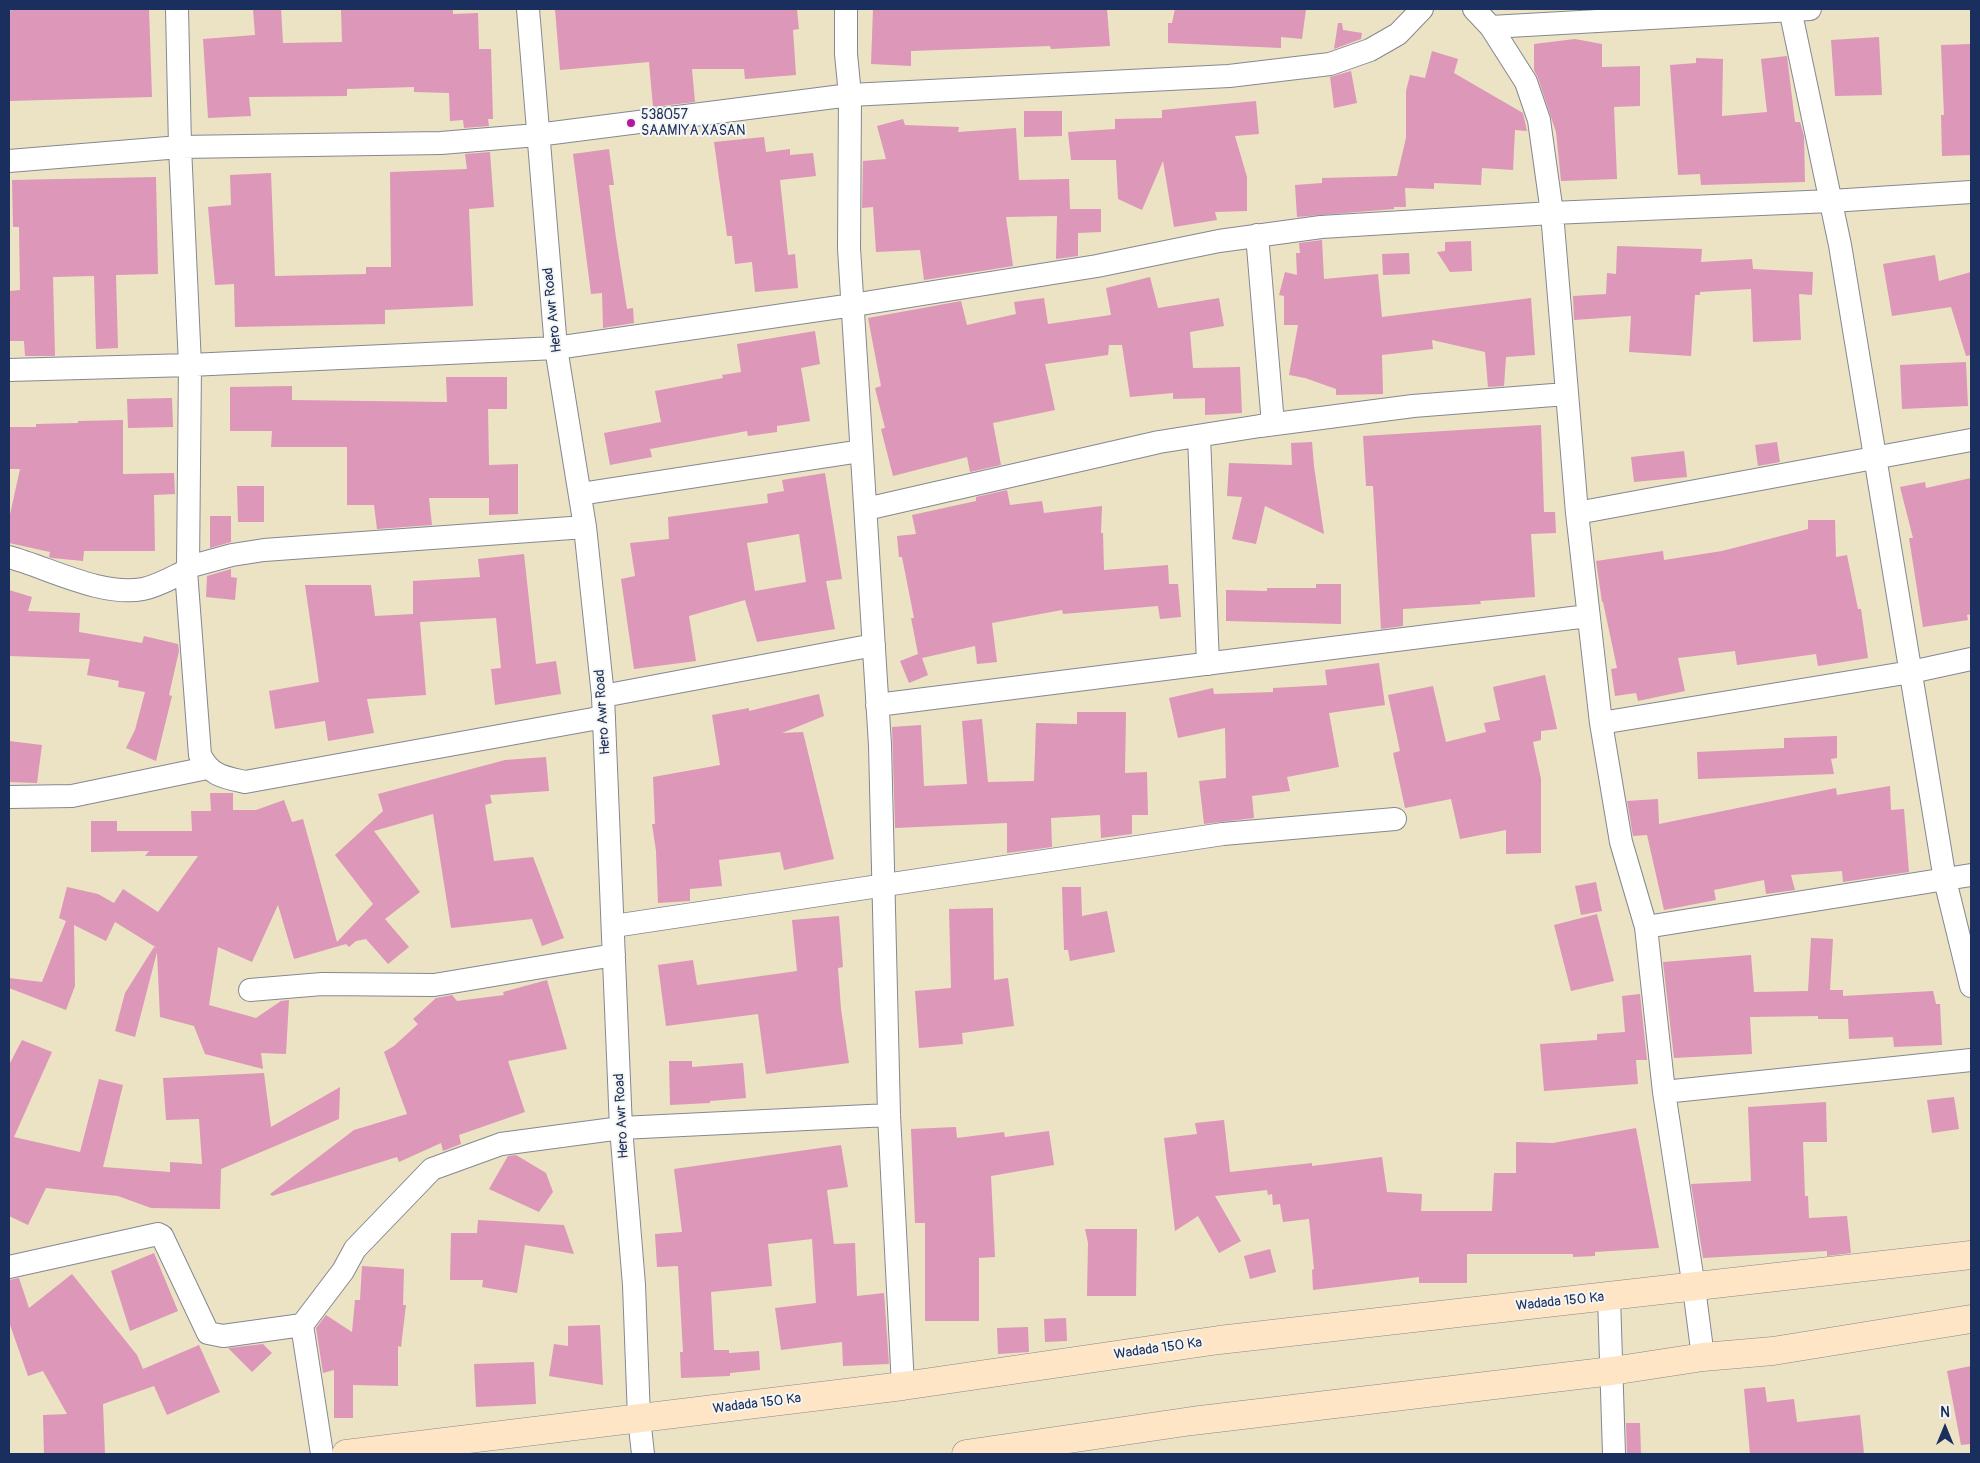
<!DOCTYPE html>
<html>
<head>
<meta charset="utf-8">
<style>
	body { margin:0 }
	#map { position:relative; width:1980px; height:1463px; overflow:hidden; background:#ece2c4; font-family:Pangolin,sans-serif }
	canvas { display:block }
	.frame { position:absolute; inset:0; border:10px solid #1b2f5e; pointer-events:none }
	.north { position:absolute; left:1920px; top:1403px; width:50px; height:50px; -webkit-text-stroke:4px #f6f6f2; paint-order:stroke; rotate:0deg; font-size:14px; font-weight:700; line-height:20px; text-align:center; color:#1b2f5e }
	.north::after { content:''; display:block; margin:auto; width:18px; height:22px; background:#1b2f5e; clip-path:polygon(50% 0,100% 100%,50% 72%,0 100%) }
</style>
</head>
<body>
<div id="map">
<canvas width="1980" height="1463"></canvas>
<div class="frame"></div>
<div class="north">N</div>
</div>
<script>
const c = document.querySelector('canvas').getContext('2d');
c.lineJoin = 'round';
function paint(path, color) { c.fillStyle = color; c.fill(path, 'evenodd'); }
function trace(path, color, width, dash) { c.strokeStyle = color; c.lineWidth = width; c.lineCap = dash ? 'butt' : 'round'; c.setLineDash(dash || []); c.stroke(path); }
function drawText(font, color, halo, rows, align = 'center') {
  c.font = font + ' Pangolin,sans-serif'; c.lineWidth = 4; c.setLineDash([]); c.textBaseline = 'middle'; c.strokeStyle = halo; c.fillStyle = color; for (const [text, x, y, turn = 0] of rows) {
    c.save(); c.translate(x, y); c.rotate((+turn || 0) * Math.PI / 180); c.textAlign = isNaN(turn) ? turn : align; if (halo) c.strokeText(text, 0, 0); c.fillText(text, 0, 0); c.restore();
  }
}
paint(new Path2D(`
	M 15,9 L 149,9 L 152,97 L 9,101 L 9,11 Z
	M 253,9 L 281,9 L 283,43 L 342,42 L 341,9 L 453,9 L 453,14 L 478,13 L 479,49 L 491,49 L 493,119 L 488,119 L 489,126 L 464,128 L 463,120 L 450,121 L 449,93 L 414,92 L 414,87 L 347,89 L 347,96 L 249,97 L 251,116 L 208,118 L 203,39 L 255,35 Z
	M 555,9 L 797,9 L 799,29 L 793,30 L 796,75 L 745,79 L 744,69 L 692,69 L 695,102 L 653,107 L 649,62 L 560,70 Z
	M 873,9 L 1107,9 L 1110,46 L 1051,49 L 1050,46 L 911,51 L 911,66 L 871,64 Z
	M 1175,9 L 1306,9 L 1302,39 L 1281,37 L 1281,48 L 1168,43 L 1168,23 L 1172,23 Z
	M 1338,23 L 1342,23 L 1343,30 L 1362,33 L 1361,39 L 1334,49 Z
	M 1879,37 L 1882,95 L 1835,96 L 1831,40 Z
	M 1575,39 L 1602,44 L 1602,67 L 1640,66 L 1640,106 L 1614,107 L 1617,179 L 1561,181 L 1556,132 L 1538,78 L 1534,70 L 1534,44 Z
	M 1971,44 L 1971,155 L 1942,156 L 1941,115 L 1944,115 L 1941,45 Z
	M 1432,51 L 1458,59 L 1454,73 L 1523,113 L 1527,131 L 1515,130 L 1513,170 L 1482,168 L 1481,185 L 1434,183 L 1434,189 L 1405,188 L 1406,207 L 1394,207 L 1394,209 L 1297,217 L 1295,185 L 1322,183 L 1322,178 L 1397,176 L 1406,138 L 1406,91 L 1410,75 L 1425,78 Z
	M 1787,56 L 1795,122 L 1800,122 L 1804,136 L 1805,182 L 1701,185 L 1700,174 L 1678,175 L 1670,65 L 1696,63 L 1696,58 L 1723,59 L 1722,116 L 1767,112 L 1761,59 Z
	M 1351,71 L 1357,103 L 1334,108 L 1330,77 Z
	M 1256,101 L 1259,134 L 1235,136 L 1247,177 L 1247,211 L 1215,212 L 1217,220 L 1174,227 L 1163,161 L 1142,210 L 1118,199 L 1116,160 L 1071,160 L 1068,132 L 1115,129 L 1115,119 L 1162,118 L 1162,110 Z
	M 1024,111 L 1062,111 L 1062,136 L 1024,137 Z
	M 903,119 L 905,125 L 959,127 L 958,132 L 1016,128 L 1019,180 L 1069,179 L 1070,209 L 1101,209 L 1101,232 L 1078,233 L 1078,256 L 1056,259 L 1057,216 L 1006,217 L 1013,266 L 924,280 L 920,250 L 876,252 L 873,207 L 862,208 L 863,161 L 886,159 L 877,126 Z
	M 764,137 L 766,152 L 790,149 L 790,155 L 813,153 L 816,176 L 780,180 L 788,255 L 795,254 L 798,288 L 755,292 L 752,262 L 735,264 L 732,236 L 727,236 L 714,142 Z
	M 609,149 L 614,185 L 609,185 L 616,238 L 627,309 L 633,308 L 634,323 L 603,328 L 602,293 L 591,294 L 573,154 Z
	M 490,152 L 494,207 L 469,209 L 473,306 L 385,310 L 385,324 L 235,327 L 234,284 L 215,285 L 208,207 L 231,205 L 230,175 L 271,173 L 275,276 L 366,274 L 366,267 L 391,267 L 390,172 L 467,169 L 465,154 Z
	M 156,177 L 158,274 L 116,275 L 118,348 L 96,349 L 94,276 L 53,277 L 55,356 L 25,356 L 24,341 L 9,341 L 9,291 L 20,290 L 19,227 L 13,227 L 12,180 Z
	M 1322,240 L 1324,279 L 1378,274 L 1382,317 L 1531,298 L 1535,355 L 1506,357 L 1504,386 L 1488,387 L 1485,352 L 1432,340 L 1433,349 L 1382,355 L 1383,394 L 1336,395 L 1336,389 L 1305,378 L 1289,375 L 1298,325 L 1284,325 L 1284,296 L 1279,295 L 1285,272 L 1297,275 L 1296,253 L 1300,253 L 1299,243 Z
	M 1471,241 L 1472,271 L 1450,272 L 1437,252 L 1445,251 L 1445,242 Z
	M 1617,246 L 1702,249 L 1701,262 L 1752,259 L 1753,269 L 1813,272 L 1812,295 L 1799,294 L 1801,340 L 1753,342 L 1751,289 L 1700,292 L 1700,295 L 1695,295 L 1691,356 L 1629,352 L 1631,316 L 1574,320 L 1573,296 L 1606,294 L 1607,273 L 1616,274 Z
	M 1409,253 L 1410,274 L 1383,275 L 1382,254 Z
	M 1935,255 L 1939,281 L 1971,272 L 1971,355 L 1966,356 L 1951,307 L 1892,316 L 1883,264 Z
	M 1150,277 L 1158,308 L 1219,298 L 1224,326 L 1190,332 L 1193,368 L 1240,367 L 1242,413 L 1205,415 L 1205,398 L 1173,399 L 1173,393 L 1130,397 L 1122,345 L 1109,345 L 1108,355 L 1045,364 L 1055,410 L 993,423 L 1001,465 L 970,472 L 967,457 L 893,476 L 881,429 L 885,428 L 875,388 L 881,386 L 868,318 L 961,301 L 967,325 L 1016,314 L 1014,302 L 1044,298 L 1048,324 L 1111,315 L 1106,288 Z
	M 815,331 L 820,364 L 801,368 L 810,421 L 777,426 L 777,432 L 748,436 L 747,431 L 650,449 L 652,457 L 610,465 L 604,433 L 661,422 L 655,391 L 723,378 L 722,375 L 741,372 L 737,344 Z
	M 1966,362 L 1968,406 L 1902,409 L 1900,365 Z
	M 446,377 L 507,377 L 507,409 L 488,409 L 489,465 L 518,464 L 518,514 L 489,515 L 489,498 L 429,498 L 432,525 L 377,529 L 374,505 L 347,505 L 347,447 L 271,447 L 272,431 L 230,431 L 230,387 L 292,386 L 292,400 L 447,402 Z
	M 172,398 L 173,427 L 128,428 L 127,399 Z
	M 123,420 L 123,474 L 174,473 L 175,494 L 154,495 L 155,551 L 84,551 L 83,561 L 52,558 L 49,557 L 50,552 L 9,543 L 9,519 L 20,469 L 9,469 L 9,427 L 36,427 L 36,424 L 78,423 L 78,421 Z
	M 1541,425 L 1544,512 L 1555,512 L 1556,533 L 1531,534 L 1535,597 L 1480,601 L 1481,604 L 1403,609 L 1403,626 L 1381,629 L 1373,486 L 1366,486 L 1363,436 Z
	M 1312,442 L 1314,466 L 1324,534 L 1265,506 L 1256,544 L 1232,539 L 1242,497 L 1227,496 L 1229,463 L 1292,465 L 1291,443 Z
	M 1777,442 L 1780,462 L 1758,466 L 1755,445 Z
	M 1684,451 L 1687,477 L 1634,482 L 1631,457 Z
	M 825,473 L 842,579 L 826,581 L 835,629 L 757,642 L 745,600 L 689,616 L 696,661 L 634,669 L 621,579 L 635,576 L 630,543 L 669,539 L 668,517 L 768,503 L 767,494 L 784,491 L 782,480 ZM 799,534 L 806,582 L 755,591 L 747,543 Z
	M 1971,478 L 1971,614 L 1967,615 L 1968,620 L 1923,627 L 1909,538 L 1913,538 L 1900,487 L 1925,482 L 1926,488 Z
	M 237,486 L 264,486 L 264,522 L 238,522 Z
	M 1007,490 L 1010,505 L 1042,501 L 1044,513 L 1102,506 L 1101,533 L 1103,533 L 1104,570 L 1168,565 L 1169,584 L 1178,584 L 1181,617 L 1160,619 L 1158,606 L 1063,614 L 1062,610 L 992,623 L 997,662 L 977,664 L 975,646 L 922,658 L 928,675 L 909,683 L 900,661 L 918,654 L 911,618 L 914,618 L 902,557 L 899,557 L 897,536 L 916,534 L 912,515 L 976,501 L 976,497 Z
	M 210,516 L 231,516 L 231,542 L 210,548 Z
	M 1808,520 L 1835,520 L 1836,557 L 1847,555 L 1858,609 L 1861,609 L 1868,658 L 1818,666 L 1816,654 L 1737,665 L 1735,651 L 1678,658 L 1685,691 L 1638,701 L 1636,693 L 1615,696 L 1611,669 L 1617,668 L 1603,602 L 1602,602 L 1596,561 L 1663,551 L 1664,560 L 1722,551 L 1808,529 Z
	M 524,554 L 536,664 L 556,661 L 561,694 L 495,705 L 491,669 L 501,668 L 496,618 L 420,622 L 426,695 L 367,699 L 374,733 L 328,741 L 325,721 L 275,729 L 269,691 L 319,682 L 305,585 L 371,585 L 375,616 L 413,614 L 413,581 L 480,577 L 478,559 Z
	M 231,569 L 231,577 L 237,578 L 235,600 L 206,597 L 207,576 Z
	M 1316,584 L 1341,584 L 1341,624 L 1226,621 L 1226,590 L 1267,591 L 1267,588 L 1316,588 Z
	M 9,590 L 32,597 L 28,611 L 80,613 L 79,632 L 142,643 L 144,636 L 178,644 L 179,651 L 169,695 L 172,696 L 156,761 L 126,748 L 135,730 L 145,692 L 118,687 L 119,681 L 87,675 L 90,659 L 9,656 Z
	M 1379,663 L 1385,705 L 1329,713 L 1339,767 L 1287,777 L 1290,791 L 1252,796 L 1254,818 L 1204,824 L 1199,781 L 1226,778 L 1225,728 L 1178,738 L 1169,698 L 1213,688 L 1214,694 L 1273,692 L 1273,688 L 1327,685 L 1325,670 Z
	M 1545,675 L 1557,729 L 1541,731 L 1541,740 L 1533,742 L 1541,779 L 1541,853 L 1506,854 L 1506,830 L 1460,839 L 1451,799 L 1405,808 L 1393,753 L 1400,751 L 1388,695 L 1433,686 L 1446,742 L 1486,732 L 1484,723 L 1500,720 L 1493,687 Z
	M 819,694 L 824,716 L 782,733 L 803,732 L 834,859 L 784,870 L 780,852 L 719,860 L 722,886 L 690,889 L 690,901 L 658,903 L 656,851 L 652,824 L 655,824 L 653,777 L 720,765 L 712,715 L 749,708 L 749,711 Z
	M 1077,712 L 1126,712 L 1125,773 L 1147,772 L 1148,815 L 1132,815 L 1132,834 L 1101,838 L 1100,815 L 1051,818 L 1052,847 L 1007,853 L 1007,823 L 895,828 L 892,727 L 921,725 L 924,786 L 967,784 L 962,721 L 982,719 L 988,782 L 1034,781 L 1036,723 L 1077,724 Z
	M 1837,736 L 1837,758 L 1831,759 L 1834,774 L 1698,779 L 1697,752 L 1784,748 L 1784,738 Z
	M 9,741 L 42,745 L 37,783 L 9,782 Z
	M 546,757 L 549,791 L 490,795 L 492,803 L 485,805 L 494,861 L 533,857 L 564,938 L 542,946 L 532,919 L 451,928 L 433,814 L 374,831 L 420,892 L 385,919 L 409,947 L 388,964 L 366,939 L 356,941 L 349,947 L 346,944 L 294,959 L 278,905 L 252,962 L 218,947 L 209,1005 L 256,1018 L 281,1001 L 289,1000 L 286,1054 L 261,1053 L 263,1069 L 205,1054 L 194,1026 L 160,1017 L 157,952 L 135,1037 L 115,1031 L 125,993 L 154,947 L 157,948 L 115,922 L 106,941 L 74,925 L 75,986 L 66,1010 L 9,988 L 9,978 L 42,982 L 66,921 L 59,918 L 67,887 L 98,894 L 114,903 L 123,889 L 158,912 L 198,856 L 145,856 L 149,851 L 91,852 L 91,821 L 117,821 L 117,831 L 192,831 L 191,811 L 211,811 L 210,793 L 233,793 L 233,810 L 256,810 L 284,800 L 292,822 L 303,819 L 337,942 L 373,904 L 335,855 L 383,811 L 378,794 L 505,760 Z
	M 1890,786 L 1891,810 L 1904,809 L 1909,872 L 1843,882 L 1842,871 L 1791,875 L 1795,890 L 1766,894 L 1764,880 L 1714,890 L 1716,900 L 1664,910 L 1647,835 L 1633,836 L 1627,801 L 1658,799 L 1659,824 L 1836,788 L 1837,795 Z
	M 1596,882 L 1602,911 L 1581,915 L 1575,886 Z
	M 1062,887 L 1081,887 L 1082,916 L 1107,911 L 1115,952 L 1070,961 L 1068,950 L 1064,950 Z
	M 993,908 L 994,980 L 1008,978 L 1014,1026 L 962,1033 L 963,1044 L 919,1048 L 915,991 L 951,988 L 949,909 Z
	M 1597,914 L 1614,981 L 1571,991 L 1554,925 Z
	M 839,916 L 843,967 L 838,968 L 841,1009 L 849,1063 L 766,1074 L 758,1014 L 666,1026 L 658,965 L 693,960 L 697,985 L 797,971 L 792,920 Z
	M 1811,938 L 1833,939 L 1830,990 L 1843,990 L 1843,996 L 1933,991 L 1936,1004 L 1940,1004 L 1942,1045 L 1894,1047 L 1893,1037 L 1849,1039 L 1848,1019 L 1818,1019 L 1818,1016 L 1750,1017 L 1752,1054 L 1674,1058 L 1663,962 L 1751,955 L 1754,992 L 1808,991 Z
	M 547,980 L 567,1049 L 508,1061 L 525,1112 L 459,1135 L 461,1144 L 443,1151 L 441,1143 L 399,1162 L 397,1157 L 272,1196 L 270,1194 L 354,1130 L 407,1114 L 384,1052 L 394,1046 L 418,1024 L 413,1019 L 436,998 L 452,995 L 457,1001 L 504,995 L 503,992 Z
	M 1640,994 L 1647,1060 L 1636,1060 L 1638,1084 L 1544,1091 L 1540,1044 L 1597,1040 L 1597,1034 L 1625,1032 L 1622,996 Z
	M 22,1040 L 52,1052 L 14,1137 L 80,1152 L 99,1079 L 123,1085 L 103,1167 L 170,1172 L 170,1162 L 202,1164 L 199,1119 L 166,1120 L 163,1078 L 264,1073 L 271,1127 L 340,1087 L 339,1119 L 221,1169 L 220,1209 L 151,1208 L 118,1196 L 46,1188 L 28,1225 L 9,1216 L 9,1065 Z
	M 669,1061 L 692,1061 L 692,1067 L 743,1063 L 746,1098 L 710,1101 L 710,1103 L 670,1105 Z
	M 1954,1097 L 1959,1129 L 1932,1133 L 1927,1100 Z
	M 1826,1102 L 1827,1142 L 1803,1142 L 1805,1196 L 1808,1196 L 1809,1218 L 1847,1216 L 1851,1253 L 1827,1256 L 1827,1251 L 1703,1258 L 1691,1184 L 1751,1181 L 1748,1107 Z
	M 1224,1120 L 1230,1172 L 1312,1163 L 1312,1166 L 1382,1157 L 1387,1192 L 1422,1194 L 1421,1211 L 1492,1211 L 1494,1173 L 1516,1173 L 1516,1142 L 1553,1143 L 1636,1128 L 1659,1248 L 1595,1252 L 1595,1256 L 1573,1257 L 1573,1254 L 1467,1254 L 1467,1283 L 1419,1283 L 1419,1277 L 1313,1290 L 1312,1270 L 1314,1269 L 1309,1219 L 1283,1222 L 1280,1204 L 1273,1205 L 1272,1194 L 1268,1195 L 1267,1190 L 1215,1196 L 1241,1241 L 1219,1253 L 1198,1216 L 1175,1231 L 1164,1138 L 1197,1134 L 1195,1123 Z
	M 956,1127 L 957,1138 L 1004,1132 L 1005,1137 L 1049,1131 L 1054,1165 L 991,1176 L 995,1257 L 979,1258 L 979,1321 L 925,1321 L 925,1223 L 915,1223 L 911,1129 Z
	M 841,1145 L 848,1187 L 827,1190 L 834,1244 L 855,1243 L 857,1296 L 884,1293 L 889,1364 L 843,1366 L 842,1342 L 781,1350 L 775,1308 L 816,1303 L 812,1239 L 768,1244 L 772,1286 L 711,1292 L 714,1350 L 729,1350 L 729,1353 L 759,1351 L 760,1370 L 730,1373 L 730,1376 L 681,1378 L 680,1352 L 683,1352 L 678,1266 L 657,1267 L 655,1234 L 682,1232 L 674,1169 Z
	M 516,1155 L 546,1173 L 553,1192 L 539,1212 L 489,1189 L 508,1156 Z
	M 478,1220 L 564,1225 L 574,1254 L 525,1245 L 517,1293 L 482,1287 L 483,1280 L 450,1280 L 451,1233 L 477,1233 Z
	M 1085,1229 L 1137,1229 L 1136,1296 L 1087,1296 L 1088,1243 Z
	M 1270,1249 L 1276,1272 L 1250,1279 L 1244,1256 Z
	M 154,1253 L 178,1311 L 130,1331 L 111,1271 Z
	M 362,1266 L 404,1269 L 403,1305 L 406,1305 L 401,1347 L 398,1346 L 398,1386 L 353,1385 L 353,1418 L 334,1418 L 334,1370 L 323,1373 L 316,1328 L 326,1315 L 352,1332 L 355,1300 L 360,1300 Z
	M 72,1274 L 137,1355 L 143,1369 L 199,1345 L 220,1392 L 167,1415 L 154,1386 L 103,1404 L 105,1454 L 44,1454 L 43,1415 L 67,1414 L 43,1371 L 28,1376 L 9,1322 L 9,1280 L 19,1278 L 29,1308 Z
	M 1066,1318 L 1067,1341 L 1045,1342 L 1044,1319 Z
	M 600,1325 L 603,1385 L 549,1376 L 554,1344 L 568,1346 L 568,1326 Z
	M 1028,1327 L 1029,1352 L 998,1354 L 997,1328 Z
	M 263,1344 L 272,1353 L 252,1372 L 228,1348 Z
	M 534,1362 L 536,1404 L 476,1407 L 474,1364 Z
	M 1971,1366 L 1971,1444 L 1961,1445 L 1947,1371 Z
	M 1765,1387 L 1767,1402 L 1794,1399 L 1797,1422 L 1860,1415 L 1864,1454 L 1750,1454 L 1744,1389 Z
	M 1626,1423 L 1640,1423 L 1641,1454 L 1627,1454 Z`), '#dd97b8');
const street = new Path2D(`
	M 177,9 L 180,147 L 190,365 L 188,567
	M 528,9 L 556,348 L 585,527 L 603,696 L 621,1128 L 634,1285 L 639,1418 L 643,1454
	M 846,9 L 846,54 L 850,95 L 849,248 L 880,745 L 889,1115 L 903,1386
	M 1474,9 L 1491,27 L 1526,82 L 1539,120 L 1552,213 L 1577,513 L 1601,723 L 1621,842 L 1646,927 L 1664,1092 L 1694,1288 L 1703,1357
	M 1790,9 L 1840,245 L 1945,880 L 1971,986
	M 1491,27 L 1810,9
	M 9,161 L 180,147 L 441,143 L 537,135 L 850,95 L 1229,76 L 1330,64 L 1370,50 L 1398,34 L 1422,9
	M 1257,235 L 1273,424
	M 9,370 L 190,365 L 556,348 L 853,305 L 1097,266 L 1219,241 L 1321,227 L 1552,213 L 1831,201 L 1971,192
	M 1199,436 L 1208,664
	M 580,494 L 861,451
	M 866,509 L 1159,442 L 1260,426 L 1413,406 L 1566,394
	M 1577,513 L 1971,440
	M 9,557 C 49,568 102,597 143,589 C 158,586 173,577 186,571 L 188,567 L 232,555 L 264,550 L 585,527
	M 186,571 L 200,755 C 211,776 223,777 245,782 L 604,717
	M 603,696 L 874,645
	M 877,705 L 1588,616
	M 1601,723 L 1911,672 L 1971,659
	M 9,797 L 72,796 L 207,768
	M 614,926 L 1223,834 L 1395,819
	M 1646,927 L 1971,875
	M 250,990 L 322,984 L 434,985 L 614,955
	M 1664,1092 L 1971,1060
	M 9,1267 L 158,1234 L 162,1236 L 208,1333 L 223,1336 L 302,1325
	M 1609,1297 L 1614,1454
	M 322,1454 L 302,1325 L 343,1271 L 355,1249 L 432,1169 L 501,1144 L 621,1128 L 889,1115`);
const secondary = new Path2D(`
	M 346,1454 L 903,1386 L 1219,1340 L 1971,1255
	M 966,1454 L 1192,1421 L 1612,1371 L 1703,1357 L 1773,1351 L 1971,1319`);
trace(street, '#848891', 24);
trace(secondary, '#848891', 29);
trace(street, '#fff', 22);
trace(secondary, '#fde5c5', 28);
for (const [x, y, r, color] of [
	[631,123,5,"#b5179e"]
]) { const dot = new Path2D(); dot.arc(x, y, r, 0, 2 * Math.PI); c.fillStyle = color; c.fill(dot); trace(dot, '#f6f6f2', 2); }
drawText('14px', '#1b2f5e', '#f6f6f2', [
	["538057",641,115],
	["SAAMIYA XASAN",641,131]
], 'left');
drawText('14px', '#1b2f5e', '#f6f6f2', [
	["Hero Awr Road",553,310,-96],
	["Hero Awr Road",603,712,-94],
	["Hero Awr Road",622,1116,-93],
	["Wadada 150 Ka",1560,1302,-6],
	["Wadada 150 Ka",1158,1349,-8],
	["Wadada 150 Ka",757,1404,-7]
]);
</script>
</body>
</html>
